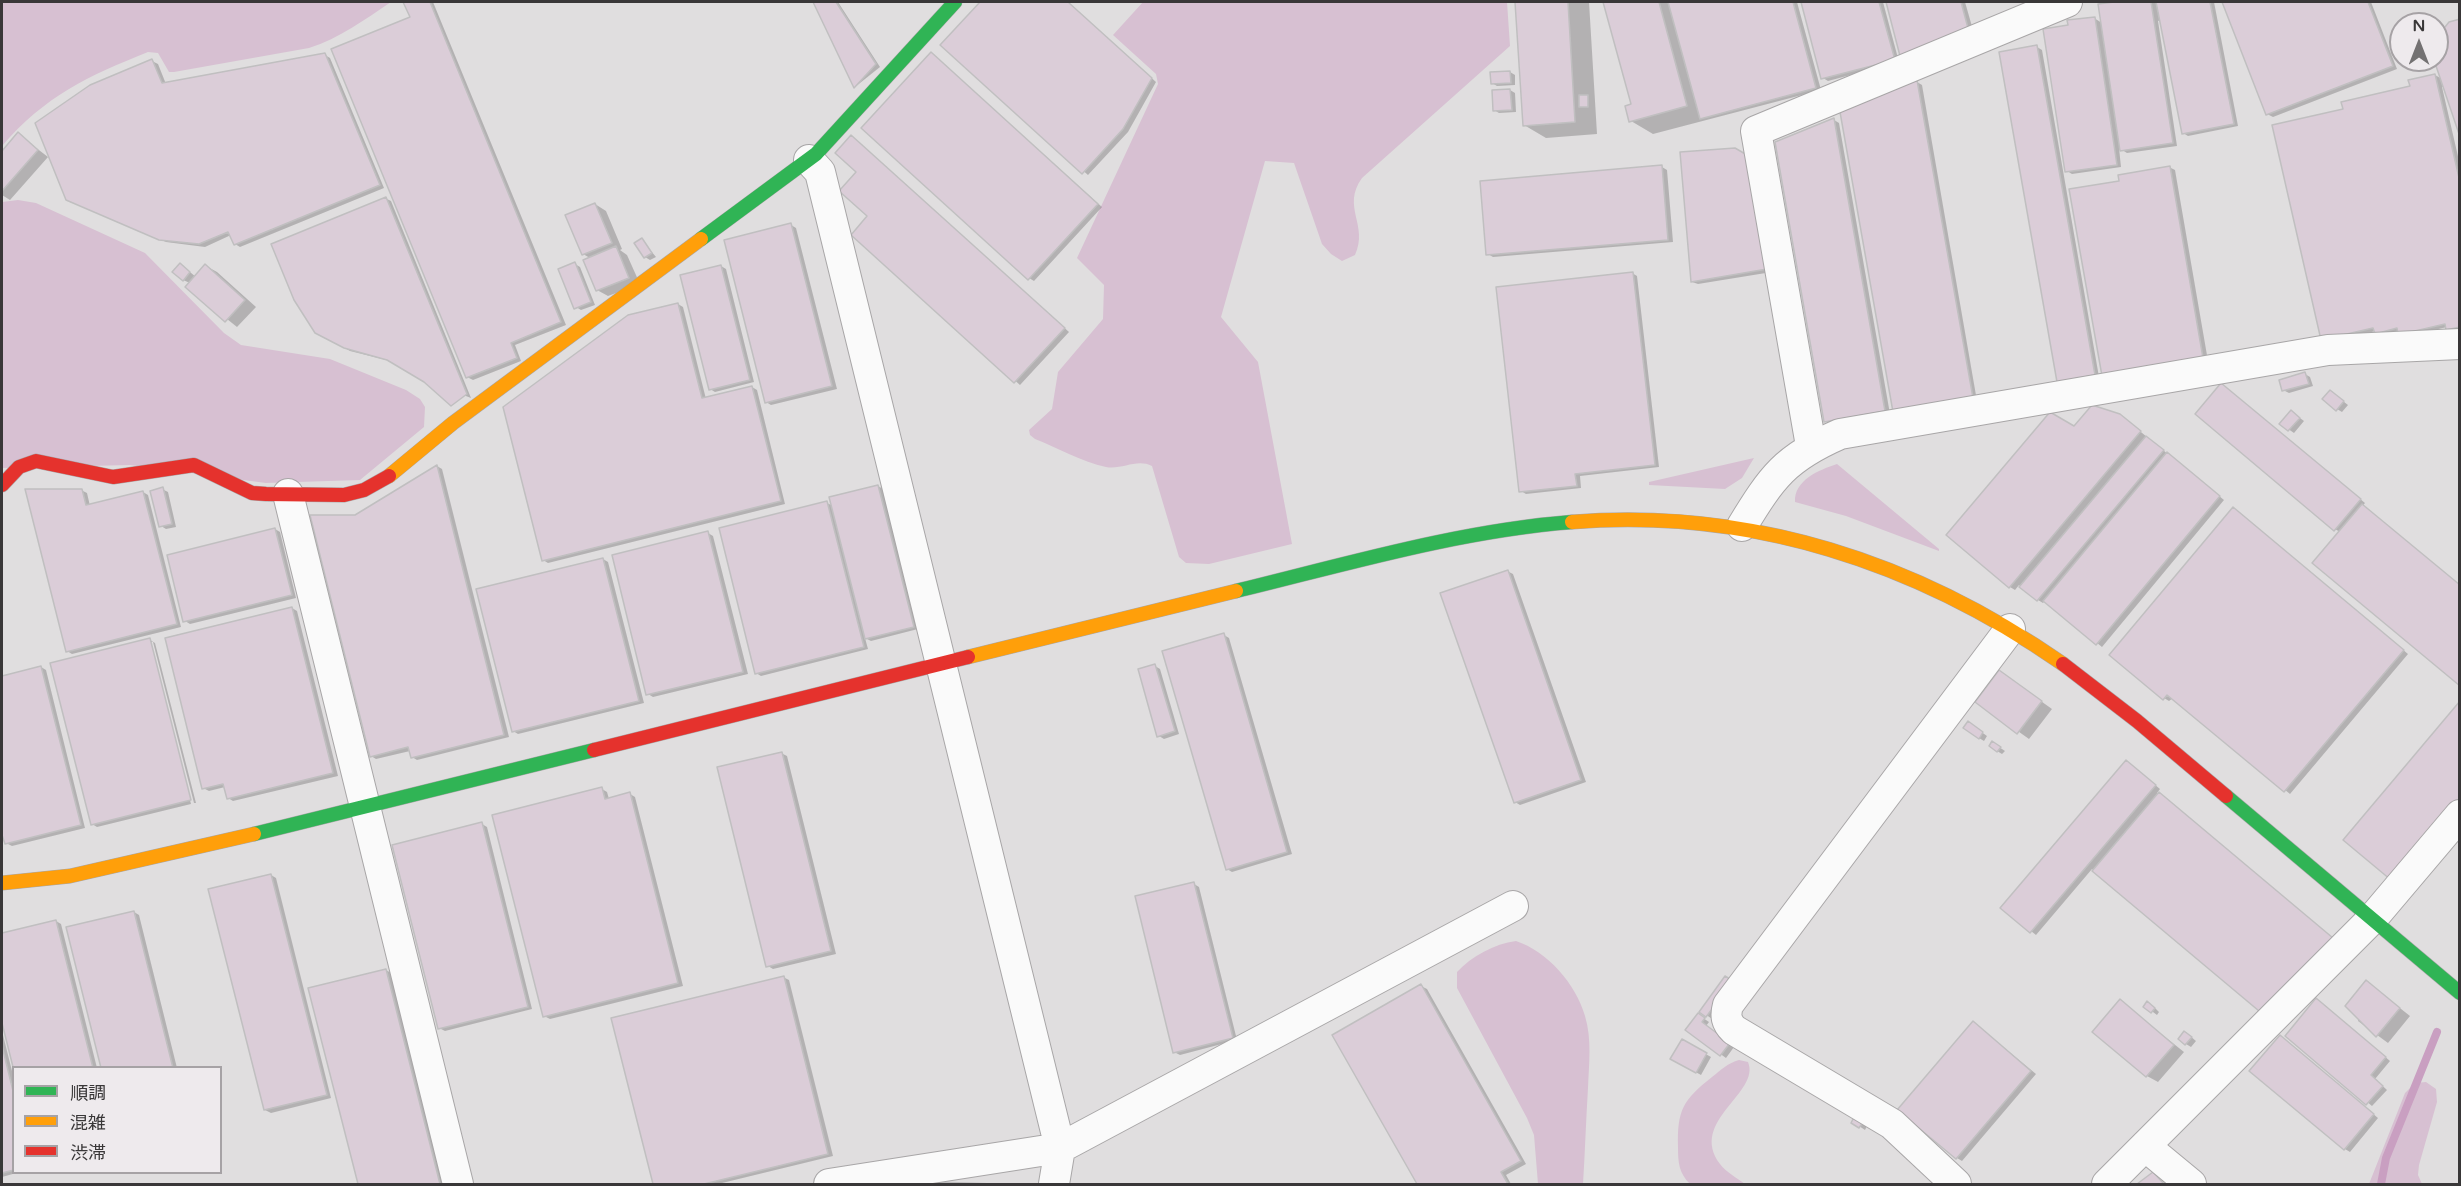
<!DOCTYPE html>
<html>
<head>
<meta charset="utf-8">
<style>
	body { margin:0 }
	#map { position:relative; width:2461px; height:1186px; overflow:hidden; background:#e0dedf; font-family:"Varela Round","Noto Sans JP",sans-serif }
	canvas { display:block }
	.frame { position:absolute; inset:0; border:3px solid #393738; pointer-events:none }
	.legend { position:absolute; left:12px; top:1066px; width:210px; height:108px; box-sizing:border-box; background:#eeeaed; border:2px solid #a6a2a5; margin:0; padding:8px 10px; list-style:none; font-size:18px; color:#393738 }
	.legend li { display:flex; align-items:center; gap:12px; height:30px }
	.legend b { width:30px; border:2px solid #a6a2a5 }
	.north { position:absolute; left:2389px; top:12px; width:60px; height:60px; box-sizing:border-box; background:#eeeaed; border:2px solid #a6a2a5; border-radius:50%; rotate:0deg; font-size:16px; font-weight:700; line-height:24px; text-align:center; color:#393738 }
	.north::after { content:''; display:block; margin:auto; width:21px; height:27px; background:#737172; clip-path:polygon(50% 0,100% 100%,50% 72%,0 100%) }
</style>
</head>
<body>
<div id="map">
<canvas width="2461" height="1186"></canvas>
<div class="frame"></div>
<ul class="legend">
<li><b style="height:8px;background:#30b455"></b>順調</li>
<li><b style="height:8px;background:#ff9f0a"></b>混雑</li>
<li><b style="height:8px;background:#e5322d"></b>渋滞</li>
</ul>
<div class="north">N</div>
</div>
<script>
const c = document.querySelector('canvas').getContext('2d');
c.lineJoin = 'round';
function paint(path, color) { c.fillStyle = color; c.fill(path, 'evenodd'); }
function trace(path, color, width, dash) { c.strokeStyle = color; c.lineWidth = width; c.lineCap = dash ? 'butt' : 'round'; c.setLineDash(dash || []); c.stroke(path); }
paint(new Path2D(`
	M 2,2 L 391,2 C 364,20 340,38 309,48 L 174,72 L 169,72 L 158,53 L 148,52 C 88,76 45,96 2,146 Z
	M 1143,2 L 1507,2 L 1510,46 L 1362,178 C 1341,207 1369,225 1355,255 L 1342,261 L 1331,254 L 1322,244 L 1294,163 L 1265,161 L 1221,317 L 1258,362 L 1292,544 L 1209,564 L 1186,563 L 1179,557 L 1152,466 C 1137,458 1122,470 1106,467 C 1082,462 1058,448 1035,439 L 1030,435 L 1029,430 L 1052,409 L 1058,372 L 1103,319 L 1104,285 L 1077,258 L 1158,84 L 1156,74 L 1113,35 Z
	M 18,200 L 36,203 L 145,253 L 224,333 L 241,345 L 330,359 L 406,390 L 420,399 L 425,407 L 424,427 L 360,480 L 266,483 L 130,465 L 2,468 L 2,202 Z
	M 1754,458 L 1742,478 L 1725,489 L 1649,485 L 1649,482 Z
	M 1837,464 L 1939,549 L 1939,551 L 1846,516 L 1795,502 C 1794,480 1819,470 1837,464 Z
	M 1516,941 C 1547,951 1576,984 1585,1016 C 1592,1039 1589,1064 1588,1088 C 1586,1120 1585,1152 1583,1184 L 1538,1184 L 1534,1135 L 1527,1118 L 1457,988 L 1457,972 C 1472,956 1494,944 1516,941 Z
	M 1739,1060 L 1748,1062 C 1761,1093 1688,1121 1720,1164 C 1726,1172 1737,1178 1745,1184 L 1690,1184 C 1679,1173 1678,1163 1678,1147 C 1677,1110 1683,1100 1712,1077 C 1721,1070 1728,1063 1739,1060 Z
	M 2426,1082 L 2436,1089 L 2437,1102 L 2419,1165 L 2418,1175 L 2422,1184 L 2369,1184 L 2405,1093 L 2415,1083 Z`), '#d7c0d2');
paint(new Path2D(`
	M 405,2 L 433,2 L 566,325 L 515,345 L 521,361 L 473,380 L 467,377 L 412,18 Z
	M 814,2 L 838,2 L 880,67 L 855,87 Z
	M 982,2 L 1068,2 L 1156,82 L 1128,132 L 1088,175 L 942,45 Z
	M 1516,2 L 1589,2 L 1597,134 L 1546,138 L 1524,125 Z
	M 1605,2 L 1797,2 L 1821,90 L 1653,134 L 1631,121 L 1632,106 Z
	M 1802,2 L 1883,2 L 1899,62 L 1828,81 L 1823,78 Z
	M 1887,2 L 1965,2 L 1973,30 L 1902,55 Z
	M 2124,2 L 2214,2 L 2238,126 L 2188,136 L 2183,133 L 2161,20 L 2158,21 L 2177,146 L 2127,153 L 2119,148 L 2121,167 L 2072,174 L 2067,171 L 2070,26 L 2094,18 L 2102,23 L 2099,5 Z
	M 2224,2 L 2371,2 L 2397,69 L 2273,117 L 2267,114 Z
	M 2437,40 L 2444,87 L 2442,87 L 2460,165 L 2460,331 L 2453,332 L 2447,327 L 2405,337 L 2381,336 L 2376,331 L 2327,342 L 2345,110 L 2411,87 L 2435,75 L 2442,79 L 2435,60 Z
	M 2037,47 L 2042,50 L 2099,377 L 2064,384 Z
	M 325,55 L 330,58 L 384,188 L 240,247 L 235,244 L 231,235 L 205,247 L 166,242 L 73,202 L 152,61 L 158,64 L 166,84 Z
	M 936,57 L 1102,207 L 1034,281 L 1029,278 Z
	M 1510,72 L 1515,75 L 1515,85 L 1497,86 L 1492,83 Z
	M 1917,82 L 1922,85 L 1977,401 L 1900,414 Z
	M 1510,90 L 1515,93 L 1516,112 L 1499,113 L 1494,110 Z
	M 1834,120 L 1839,123 L 1890,414 L 1830,424 L 1825,421 Z
	M 18,134 L 48,157 L 10,200 L 2,195 L 2,153 Z
	M 856,140 L 1069,332 L 1020,385 L 853,235 L 870,216 L 858,172 Z
	M 1681,154 L 1772,272 L 1698,284 L 1692,282 Z
	M 1662,167 L 1667,170 L 1673,242 L 1493,257 L 1488,254 Z
	M 2169,167 L 2175,170 L 2208,361 L 2108,378 Z
	M 385,198 L 391,201 L 471,398 L 425,380 L 394,362 L 350,351 L 316,332 Z
	M 595,204 L 606,211 L 622,249 L 620,250 L 627,255 L 640,284 L 608,296 L 597,290 L 590,258 L 583,254 Z
	M 791,225 L 796,228 L 837,389 L 771,405 L 766,402 Z
	M 642,240 L 656,257 L 650,260 L 645,257 Z
	M 575,264 L 580,267 L 595,305 L 581,310 L 576,307 Z
	M 206,266 L 217,272 L 256,307 L 237,327 L 187,287 L 190,283 L 183,280 L 185,268 L 196,277 Z
	M 721,266 L 726,269 L 754,382 L 715,392 L 710,389 Z
	M 1632,273 L 1637,276 L 1659,467 L 1580,476 L 1581,488 L 1526,494 L 1521,491 Z
	M 678,304 L 683,307 L 706,399 L 752,387 L 757,390 L 785,504 L 548,563 L 543,560 Z
	M 2305,374 L 2310,377 L 2313,386 L 2289,393 L 2283,390 Z
	M 2222,385 L 2365,503 L 2340,532 L 2335,529 Z
	M 2335,395 L 2348,405 L 2342,412 L 2337,409 Z
	M 2296,415 L 2304,421 L 2294,433 L 2281,424 Z
	M 2125,419 L 2224,500 L 2102,647 L 2045,601 L 2043,603 L 2038,600 L 2019,585 L 2015,590 L 2010,587 L 2075,428 Z
	M 437,466 L 442,469 L 509,737 L 417,760 L 412,757 L 410,751 L 376,759 L 371,756 L 356,517 Z
	M 878,486 L 883,489 L 918,629 L 871,641 L 865,638 L 868,649 L 761,676 L 756,673 L 827,503 L 833,506 Z
	M 162,489 L 168,492 L 176,527 L 166,529 L 161,526 Z
	M 81,490 L 87,493 L 90,506 L 143,492 L 148,495 L 181,627 L 72,654 L 67,651 Z
	M 2239,512 L 2408,654 L 2290,794 L 2173,698 L 2169,701 L 2164,698 Z
	M 275,529 L 280,532 L 296,598 L 190,624 L 185,621 Z
	M 708,533 L 713,536 L 748,674 L 653,697 L 648,694 Z
	M 603,559 L 608,562 L 644,703 L 518,734 L 513,731 Z
	M 1507,571 L 1513,574 L 1586,782 L 1520,805 L 1515,802 Z
	M 292,608 L 297,611 L 338,776 L 233,801 L 228,798 L 225,787 L 209,791 L 203,788 Z
	M 1224,635 L 1229,638 L 1292,854 L 1232,872 L 1227,869 Z
	M 150,640 L 155,643 L 196,803 L 194,803 L 153,642 L 150,642 L 191,804 L 97,827 L 92,824 Z
	M 1155,666 L 1160,669 L 1179,734 L 1164,739 L 1159,736 Z
	M 41,667 L 46,670 L 85,828 L 12,846 L 6,843 L 5,838 L 2,839 L 2,677 Z
	M 2010,679 L 2052,709 L 2029,739 L 1977,702 Z
	M 1973,726 L 1987,736 L 1984,741 L 1979,738 Z
	M 1993,743 L 2005,751 L 2002,754 L 1997,751 Z
	M 781,753 L 787,756 L 836,954 L 773,969 L 768,966 Z
	M 2131,765 L 2160,789 L 2157,793 L 2165,797 L 2260,1010 L 2092,869 L 2036,935 L 2002,908 Z
	M 602,789 L 607,792 L 609,799 L 630,794 L 635,797 L 683,986 L 550,1019 L 544,1016 Z
	M 482,824 L 487,827 L 532,1009 L 445,1031 L 439,1028 Z
	M 271,875 L 276,878 L 331,1098 L 271,1113 L 265,1110 Z
	M 1194,884 L 1199,887 L 1237,1040 L 1180,1055 L 1174,1052 Z
	M 134,912 L 139,915 L 177,1068 L 102,1068 Z
	M 56,921 L 61,924 L 97,1068 L 14,1068 L 2,1017 L 2,935 Z
	M 386,970 L 391,973 L 444,1184 L 359,1184 L 310,989 Z
	M 783,977 L 789,980 L 833,1156 L 718,1184 L 654,1184 L 613,1020 Z
	M 2367,982 L 2410,1016 L 2388,1043 L 2358,1021 Z
	M 1737,985 L 1712,1019 L 1701,1011 Z
	M 1421,986 L 1427,989 L 1526,1164 L 1506,1175 L 1511,1184 L 1418,1184 L 1334,1035 Z
	M 2120,1001 L 2184,1052 L 2158,1082 L 2147,1076 Z
	M 2322,1003 L 2390,1061 L 2375,1079 L 2387,1090 L 2372,1106 L 2287,1035 Z
	M 2145,1006 L 2153,1006 L 2159,1012 L 2157,1015 Z
	M 1703,1018 L 1709,1022 L 1706,1026 L 1734,1047 L 1726,1058 L 1687,1030 Z
	M 1978,1026 L 2036,1074 L 1962,1161 L 1957,1158 Z
	M 2,1031 L 14,1079 L 14,1172 L 20,1172 L 2,1177 Z
	M 2190,1036 L 2196,1041 L 2191,1047 L 2186,1044 Z
	M 2280,1036 L 2378,1118 L 2350,1152 L 2345,1149 Z
	M 1682,1041 L 1711,1057 L 1701,1075 L 1672,1059 Z
	M 1855,1119 L 1867,1126 L 1865,1130 L 1853,1122 Z
	M 2153,1174 L 2165,1184 L 2140,1184 Z`), '#0003');
trace(new Path2D(`
	M 2381,1184 L 2386,1158 L 2437,1032`), '#c99fc1', 8);
const building = new Path2D(`
	M 403,2 L 430,2 L 561,322 L 511,343 L 517,358 L 466,378 L 331,49 L 410,17 Z
	M 813,2 L 836,2 L 876,64 L 854,88 Z
	M 980,2 L 1068,2 L 1152,78 L 1123,129 L 1082,174 L 940,45 Z
	M 1515,2 L 1568,2 L 1575,122 L 1523,126 Z
	M 1603,2 L 1659,2 L 1687,106 L 1629,122 L 1625,106 L 1631,104 Z
	M 1668,2 L 1793,2 L 1816,88 L 1700,119 Z
	M 1801,2 L 1879,2 L 1895,60 L 1821,79 Z
	M 1886,2 L 1961,2 L 1968,28 L 1900,56 Z
	M 2114,2 L 2151,2 L 2173,143 L 2120,151 L 2098,4 Z
	M 2156,2 L 2210,2 L 2234,124 L 2182,134 Z
	M 2222,2 L 2368,2 L 2393,66 L 2266,115 Z
	M 2095,17 L 2117,165 L 2065,172 L 2043,29 L 2068,25 L 2067,20 Z
	M 2460,19 L 2460,134 L 2459,134 L 2434,60 L 2437,60 L 2437,37 L 2449,22 Z
	M 2037,45 L 2095,375 L 2057,382 L 1999,52 Z
	M 931,52 L 1098,204 L 1028,280 L 861,128 Z
	M 325,53 L 380,185 L 234,245 L 228,232 L 199,244 L 159,240 L 66,200 L 35,123 L 90,85 L 152,59 L 162,83 Z
	M 1510,71 L 1511,83 L 1491,84 L 1490,72 Z
	M 2435,74 L 2460,182 L 2460,327 L 2446,330 L 2445,324 L 2398,335 L 2397,328 L 2375,334 L 2373,328 L 2321,340 L 2272,125 L 2343,109 L 2341,102 L 2410,86 L 2408,80 Z
	M 1917,80 L 1973,398 L 1893,412 L 1840,112 Z
	M 1510,89 L 1512,110 L 1493,111 L 1492,90 Z
	M 1579,95 L 1588,95 L 1588,107 L 1579,107 Z
	M 1834,118 L 1885,411 L 1824,422 L 1775,142 Z
	M 18,132 L 38,150 L 2,191 L 2,151 Z
	M 851,135 L 1065,328 L 1014,383 L 851,235 L 867,216 L 839,191 L 856,172 L 835,153 Z
	M 1735,148 L 1747,155 L 1767,269 L 1691,282 L 1680,152 Z
	M 1662,165 L 1668,240 L 1486,255 L 1480,181 Z
	M 2170,166 L 2203,358 L 2102,376 L 2069,189 L 2119,181 L 2118,175 Z
	M 386,197 L 467,394 L 451,406 L 424,382 L 387,360 L 344,348 L 315,333 L 294,300 L 271,244 Z
	M 595,203 L 612,243 L 582,255 L 565,215 Z
	M 791,223 L 832,386 L 765,403 L 724,240 Z
	M 642,238 L 652,253 L 644,258 L 634,243 Z
	M 616,246 L 629,278 L 596,291 L 583,260 Z
	M 575,262 L 591,302 L 574,309 L 558,269 Z
	M 180,263 L 190,272 L 183,281 L 172,272 Z
	M 205,264 L 245,300 L 225,322 L 185,287 Z
	M 721,265 L 750,380 L 709,390 L 680,275 Z
	M 1633,272 L 1655,465 L 1575,474 L 1577,486 L 1519,492 L 1496,287 Z
	M 678,303 L 702,398 L 752,386 L 781,501 L 542,561 L 503,407 L 628,315 Z
	M 2305,372 L 2309,384 L 2282,391 L 2279,380 Z
	M 2221,383 L 2361,499 L 2334,531 L 2195,414 Z
	M 2330,390 L 2344,401 L 2336,411 L 2322,399 Z
	M 2092,405 L 2120,414 L 2141,431 L 2009,588 L 1946,535 L 2050,412 L 2074,426 Z
	M 2291,410 L 2300,418 L 2288,431 L 2279,424 Z
	M 2146,436 L 2164,450 L 2037,601 L 2019,587 Z
	M 2167,452 L 2220,496 L 2096,645 L 2043,601 Z
	M 437,465 L 504,735 L 411,758 L 408,747 L 370,757 L 310,515 L 355,515 Z
	M 878,485 L 914,627 L 865,639 L 829,497 Z
	M 163,487 L 172,524 L 159,527 L 150,491 Z
	M 25,489 L 82,489 L 86,505 L 143,491 L 177,624 L 66,652 Z
	M 827,501 L 864,647 L 755,674 L 719,528 Z
	M 2362,504 L 2460,585 L 2460,686 L 2312,563 Z
	M 2233,507 L 2404,650 L 2284,792 L 2167,695 L 2163,700 L 2109,655 Z
	M 275,528 L 292,595 L 183,622 L 167,555 Z
	M 708,531 L 743,672 L 646,695 L 612,555 Z
	M 603,558 L 639,701 L 512,732 L 476,589 Z
	M 1508,570 L 1581,780 L 1514,803 L 1440,593 Z
	M 292,607 L 333,773 L 227,799 L 223,784 L 202,789 L 165,638 Z
	M 1224,633 L 1287,852 L 1226,870 L 1162,651 Z
	M 150,638 L 191,800 L 91,825 L 50,663 Z
	M 1155,664 L 1175,731 L 1157,737 L 1138,669 Z
	M 41,666 L 81,825 L 5,844 L 2,835 L 2,676 Z
	M 1999,670 L 2042,701 L 2017,734 L 1975,702 Z
	M 2460,701 L 2460,798 L 2391,880 L 2343,840 Z
	M 1968,721 L 1983,732 L 1979,739 L 1963,728 Z
	M 1992,741 L 2001,747 L 1997,752 L 1989,746 Z
	M 782,752 L 831,951 L 766,967 L 717,767 Z
	M 2126,760 L 2156,785 L 2030,933 L 2000,908 Z
	M 602,787 L 605,799 L 630,792 L 678,983 L 543,1017 L 492,815 Z
	M 2159,792 L 2333,938 L 2259,1011 L 2092,871 Z
	M 482,822 L 528,1007 L 438,1029 L 392,845 Z
	M 271,874 L 327,1095 L 264,1110 L 208,889 Z
	M 1194,882 L 1233,1038 L 1173,1053 L 1135,896 Z
	M 134,911 L 173,1068 L 101,1068 L 66,927 Z
	M 56,920 L 93,1068 L 14,1068 L 14,1071 L 2,1023 L 2,933 Z
	M 386,969 L 440,1184 L 358,1184 L 308,988 Z
	M 784,976 L 828,1154 L 704,1184 L 653,1184 L 611,1018 Z
	M 1725,976 L 1733,981 L 1706,1017 L 1699,1012 Z
	M 2366,980 L 2400,1008 L 2376,1037 L 2345,1006 Z
	M 1421,984 L 1521,1161 L 1501,1172 L 1508,1184 L 1417,1184 L 1332,1035 Z
	M 2316,998 L 2386,1057 L 2371,1075 L 2383,1086 L 2366,1105 L 2285,1036 Z
	M 2120,999 L 2174,1045 L 2146,1077 L 2092,1032 Z
	M 2147,1001 L 2155,1008 L 2151,1013 L 2143,1007 Z
	M 1698,1013 L 1705,1018 L 1702,1022 L 1730,1043 L 1720,1056 L 1685,1030 Z
	M 1973,1021 L 2031,1071 L 1956,1159 L 1897,1110 Z
	M 2184,1031 L 2192,1037 L 2185,1045 L 2178,1039 Z
	M 2280,1035 L 2374,1114 L 2344,1150 L 2249,1071 Z
	M 1682,1039 L 1707,1053 L 1696,1073 L 1670,1059 Z
	M 2,1046 L 14,1095 L 14,1170 L 2,1173 Z
	M 1854,1117 L 1863,1122 L 1859,1128 L 1851,1123 Z
	M 2153,1172 L 2164,1184 L 2137,1184 Z
	M 936,1182 L 994,1184 L 936,1184 Z`);
paint(building, '#dbcdd8');
trace(building, '#c0bfc0', 1.5);
const street = new Path2D(`
	M 809,160 L 820,172 L 1060,1148 L 1054,1184
	M 1811,446 L 1756,131 L 2067,2
	M 288,494 L 458,1184
	M 1742,526 C 1772,477 1785,458 1840,434 L 2328,350 L 2460,344
	M 2145,1146 L 2191,1184
	M 829,1184 L 1060,1148 L 1513,906
	M 1956,1184 L 1892,1124 L 1734,1030 C 1726,1022 1725,1016 1728,1005 L 2010,629
	M 2107,1184 L 2372,919 L 2460,815`);
const fast = new Path2D(`
	M 701,239 L 816,154 L 955,2
	M 1236,591 C 1347,564 1458,531 1572,522
	M 2226,796 L 2460,993
	M 254,834 L 594,750`);
const slow = new Path2D(`
	M 389,476 L 453,423 L 701,239
	M 1572,522 C 1751,508 1916,562 2063,664
	M 968,657 L 1236,591
	M 2,883 L 70,876 L 254,834`);
const jam = new Path2D(`
	M 2,485 L 19,467 L 36,461 L 113,477 L 194,465 L 252,493 L 266,494 L 344,495 L 364,490 L 389,476
	M 2063,664 L 2137,721 L 2226,796
	M 594,750 L 968,657`);
trace(street, '#a8a6a7', 32);
trace(fast, '#a8a6a7', 15);
trace(slow, '#a8a6a7', 15);
trace(jam, '#a8a6a7', 15);
trace(street, '#fafafa', 30);
trace(fast, '#30b455', 14);
trace(slow, '#ff9f0a', 14);
trace(jam, '#e5322d', 14);
</script>
</body>
</html>
